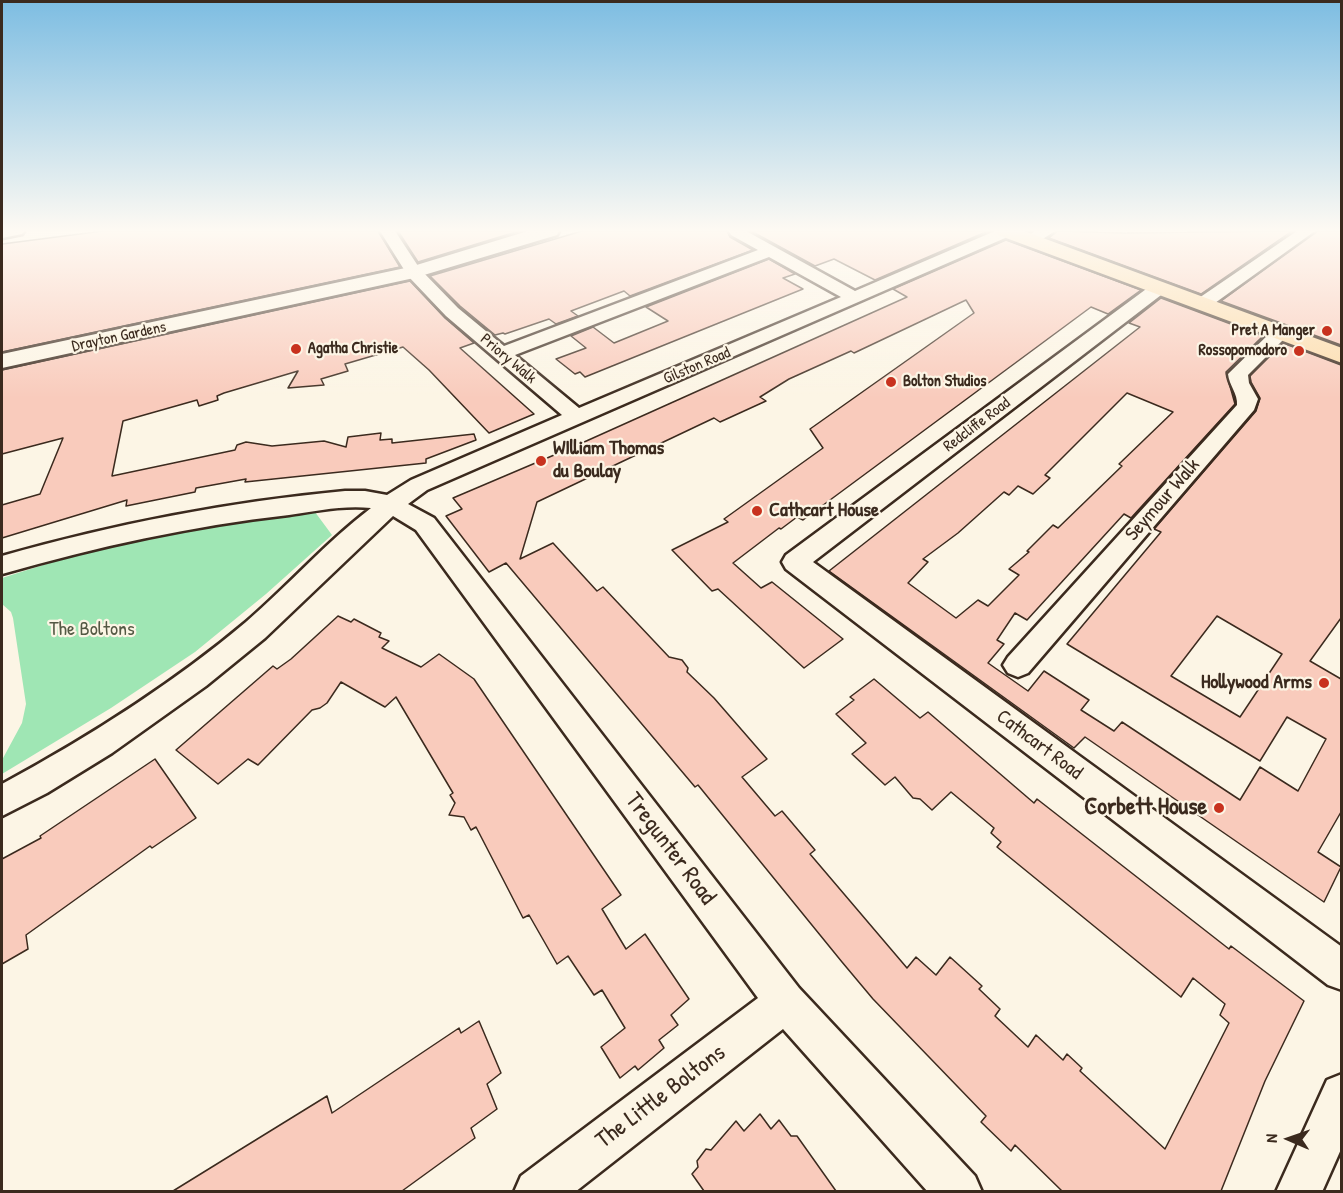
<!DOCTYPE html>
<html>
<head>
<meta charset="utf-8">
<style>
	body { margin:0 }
	#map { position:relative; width:1343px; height:1193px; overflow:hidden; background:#fcf5e5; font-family:"Patrick Hand",sans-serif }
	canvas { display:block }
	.frame { position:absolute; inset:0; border:3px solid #3b2a1e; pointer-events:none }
	.north { position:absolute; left:1259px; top:1109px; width:60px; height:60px; -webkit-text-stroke:4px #fcf5e5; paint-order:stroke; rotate:272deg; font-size:16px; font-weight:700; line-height:24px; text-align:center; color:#3b2a1e }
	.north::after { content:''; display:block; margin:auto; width:21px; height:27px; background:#3b2a1e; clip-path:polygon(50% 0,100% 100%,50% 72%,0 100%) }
</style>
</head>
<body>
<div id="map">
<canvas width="1343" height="1193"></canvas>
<div class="frame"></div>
<div class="north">N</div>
</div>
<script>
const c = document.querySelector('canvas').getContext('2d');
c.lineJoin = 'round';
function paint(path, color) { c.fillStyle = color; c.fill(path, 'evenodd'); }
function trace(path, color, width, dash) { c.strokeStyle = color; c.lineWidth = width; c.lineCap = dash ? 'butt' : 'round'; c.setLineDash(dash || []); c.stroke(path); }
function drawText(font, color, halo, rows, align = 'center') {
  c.font = font + ' "Patrick Hand",sans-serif'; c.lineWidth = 4.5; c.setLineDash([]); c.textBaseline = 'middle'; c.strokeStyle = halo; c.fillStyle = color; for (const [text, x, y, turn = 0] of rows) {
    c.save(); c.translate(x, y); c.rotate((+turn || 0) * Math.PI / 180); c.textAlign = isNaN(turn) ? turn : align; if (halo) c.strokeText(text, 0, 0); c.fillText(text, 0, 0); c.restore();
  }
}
paint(new Path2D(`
	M 315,512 L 332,535 L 266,594 L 195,652 L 111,708 L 2,774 L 2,760 L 22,723 L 26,704 L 13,618 L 11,612 L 2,604 L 2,578 L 78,554 L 156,535 Z`), '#9fe6b4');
const building = new Path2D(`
	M 103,231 L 378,231 L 400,267 L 2,352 L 2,244 Z
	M 398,231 L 519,231 L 418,262 Z
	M 582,231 L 727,231 L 730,237 L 753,250 L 630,296 L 624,291 L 571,311 L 578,316 L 556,324 L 549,319 L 505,334 L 503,333 L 495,335 L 460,306 L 430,276 Z
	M 751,231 L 988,231 L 875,280 L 834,259 L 815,266 Z
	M 1057,231 L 1124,233 L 1292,231 L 1201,294 L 1049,238 Z
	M 1317,231 L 1341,231 L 1341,345 L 1221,301 Z
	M 1006,240 L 1141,290 L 1108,314 L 1091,307 L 803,520 L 797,517 L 781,529 L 779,528 L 733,563 L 761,588 L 772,582 L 843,639 L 804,668 L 718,589 L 712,591 L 672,550 L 728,522 L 724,519 L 823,448 L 810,429 L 974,313 L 966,300 L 854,353 L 851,351 L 789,379 L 760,397 L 766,401 L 720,422 L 714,418 L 537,502 L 520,559 L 553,543 L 597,591 L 603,587 L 669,657 L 682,660 L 688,668 L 687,672 L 714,698 L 767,759 L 742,777 L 775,816 L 782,811 L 815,850 L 810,854 L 907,968 L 916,957 L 936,975 L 950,957 L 982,986 L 979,989 L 1000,1009 L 995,1016 L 1028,1047 L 1036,1035 L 1063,1060 L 1067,1054 L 1082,1068 L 1080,1071 L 1165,1149 L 1229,1023 L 1220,1015 L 1225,1004 L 1193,978 L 1181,997 L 997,847 L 1001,842 L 991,833 L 994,828 L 951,792 L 932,810 L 920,799 L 913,798 L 895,777 L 885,785 L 852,754 L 866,743 L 836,714 L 854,700 L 850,697 L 874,679 L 920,718 L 928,712 L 1034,803 L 1037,799 L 1229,949 L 1231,946 L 1304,1001 L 1265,1081 L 1221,1191 L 1062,1191 L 1015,1145 L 1011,1151 L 981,1122 L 986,1116 L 873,999 L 842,962 L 698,785 L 695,787 L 506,563 L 489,572 L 446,516 L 462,509 L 453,498 L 573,447 L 907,297 L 893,289 Z
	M 769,259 L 795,274 L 783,278 L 803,289 L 585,377 L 580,372 L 575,374 L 556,359 L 586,348 L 571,336 L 593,327 L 614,343 L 668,321 L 646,307 Z
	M 410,281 L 445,318 L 474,343 L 460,348 L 534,414 L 489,433 L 429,370 L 403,347 L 345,364 L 348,371 L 321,379 L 324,385 L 288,388 L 298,371 L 224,393 L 217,396 L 218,400 L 199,406 L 197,400 L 123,421 L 112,476 L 235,450 L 237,445 L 246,442 L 272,446 L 324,441 L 346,447 L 348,437 L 381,433 L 380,440 L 392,439 L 392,443 L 474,434 L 476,440 L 426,459 L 426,463 L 245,482 L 246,479 L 196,488 L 195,492 L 126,506 L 127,500 L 2,538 L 2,505 L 40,494 L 63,438 L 2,454 L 2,370 Z
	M 1161,298 L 1263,336 L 1226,372 L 1235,404 L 1131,518 L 1124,514 L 1027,620 L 1015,613 L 997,640 L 1004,644 L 988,663 L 1028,691 L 1044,671 L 1089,700 L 1081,710 L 1114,731 L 1122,722 L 1240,800 L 1260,767 L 1298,791 L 1326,739 L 1287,717 L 1260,761 L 1067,644 L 1161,532 L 1154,529 L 1256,411 L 1260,398 L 1251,382 L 1250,376 L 1283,343 L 1341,365 L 1341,618 L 1310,661 L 1341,679 L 1341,812 L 1318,852 L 1341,867 L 1324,902 L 1085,737 L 1074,748 L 829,571 L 1140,327 L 1129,323 ZM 1127,393 L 1173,412 L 1119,464 L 1122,466 L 1058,528 L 1053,525 L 1027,551 L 1029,552 L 1009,569 L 1019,575 L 988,606 L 978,600 L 956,618 L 908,583 L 928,562 L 923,559 L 958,533 L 1004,492 L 1009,495 L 1018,486 L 1033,494 L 1050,478 L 1045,475 ZM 1217,616 L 1282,654 L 1240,717 L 1171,676 Z
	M 338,616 L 351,622 L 354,619 L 381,633 L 379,637 L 389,641 L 382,648 L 421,667 L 439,654 L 474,679 L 621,895 L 602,909 L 626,949 L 645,934 L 689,999 L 671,1015 L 678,1025 L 659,1040 L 664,1048 L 638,1070 L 635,1066 L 620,1078 L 601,1047 L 625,1028 L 602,990 L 594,995 L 568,956 L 557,964 L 529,915 L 523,918 L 476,827 L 471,830 L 464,817 L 449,815 L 455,803 L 450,795 L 453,793 L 396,697 L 385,707 L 341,682 L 327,703 L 320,708 L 312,710 L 258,765 L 248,759 L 218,784 L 176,750 L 273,666 L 277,669 L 291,659 Z
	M 155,759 L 196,818 L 152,848 L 150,846 L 26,935 L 28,949 L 2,964 L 2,859 L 41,838 L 40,836 Z
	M 479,1021 L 501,1073 L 487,1084 L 497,1109 L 471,1128 L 475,1138 L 402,1191 L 173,1191 L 327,1096 L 332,1113 L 459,1028 L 461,1033 Z
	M 760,1114 L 771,1129 L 779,1120 L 791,1136 L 797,1136 L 836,1191 L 704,1191 L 692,1174 L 698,1167 L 697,1161 L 706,1149 L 711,1150 L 736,1121 L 744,1131 Z`);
paint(building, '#f9cbbc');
trace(building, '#3b2a1e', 1.5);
const minor = new Path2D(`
	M 2,231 L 24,231 L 22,234 L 2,238 Z
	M 380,231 L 395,231 L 420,269 L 458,308 L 504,346 L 758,250 L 731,235 L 729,231 L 746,231 L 855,291 L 995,231 L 1015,232 L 1012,235 L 427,490 L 408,504 L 434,518 L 799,988 L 975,1176 L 982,1192 L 928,1192 L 783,1029 L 575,1192 L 514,1192 L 521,1176 L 758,998 L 416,530 L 393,516 L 265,638 L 206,686 L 112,753 L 47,793 L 2,816 L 2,784 C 87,738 171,685 246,622 C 289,585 326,542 371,508 C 344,505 316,511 289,515 C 191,526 96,547 2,574 L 2,556 C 114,524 228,502 345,491 L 365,491 L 387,495 L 411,480 L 562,415 L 446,316 L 408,276 ZM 769,257 L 841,297 L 579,408 L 515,355 Z
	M 1035,231 L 1055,231 L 1035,244 L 1023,244 L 1021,241 Z
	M 1297,231 L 1315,231 L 1208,308 L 1196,308 L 1193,304 L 1196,300 Z
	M 1159,283 L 1165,284 L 1168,288 L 1165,292 L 813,562 L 1342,947 L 1342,990 L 1328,985 L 786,569 L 782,562 L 786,555 L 1153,284 Z
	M 1281,327 L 1288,329 L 1290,333 L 1248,375 L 1249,383 L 1258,399 L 1254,410 L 1028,673 L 1018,677 L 1008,673 L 1003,665 L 1008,657 L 1237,405 C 1238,394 1229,385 1228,374 L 1274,329 Z
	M 1342,1074 L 1342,1147 L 1322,1192 L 1276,1192 L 1327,1080 Z`);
const tertiary = new Path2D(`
	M 528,231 L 559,231 L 557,235 L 414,278 L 2,368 L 2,354 L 410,267 Z`);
const primary = new Path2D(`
	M 996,231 L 1024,231 L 1342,348 L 1342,363 L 998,235 Z`);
trace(minor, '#3b2a1e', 5);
trace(tertiary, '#3b2a1e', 5);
trace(primary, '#3b2a1e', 5);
paint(minor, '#fcf5e5');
paint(tertiary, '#fcf5e5');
paint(primary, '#fcdcac');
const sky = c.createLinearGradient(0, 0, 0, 398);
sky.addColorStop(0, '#7dbde2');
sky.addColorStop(0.58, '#fefaf3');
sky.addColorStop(1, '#fefaf300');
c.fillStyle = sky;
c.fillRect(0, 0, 1343, 398);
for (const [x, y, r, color] of [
	[1327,331,6,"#c8321e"],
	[296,349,6,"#c8321e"],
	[1299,351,6,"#c8321e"],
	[891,382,6,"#c8321e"],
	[541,461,6,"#c8321e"],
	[757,511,6,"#c8321e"],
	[1324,683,6,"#c8321e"],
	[1219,808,6,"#c8321e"]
]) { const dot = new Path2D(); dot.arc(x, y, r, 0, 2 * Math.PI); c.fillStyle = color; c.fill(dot); trace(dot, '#fcf5e5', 2); }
drawText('bold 16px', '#3b2a1e', '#fcf5e5', [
	["Pret A Manger",1315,331],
	["Agatha Christie",308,349,"left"],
	["Rossopomodoro",1287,351],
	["Bolton Studios",903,382,"left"]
], 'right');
drawText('16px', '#3b2a1e', '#fcf5e5', [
	["Drayton Gardens",119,337,-12],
	["Priory Walk",508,359,40],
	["Gilston Road",697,366,-23],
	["Redcliffe Road",977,425,-37]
]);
drawText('bold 20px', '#3b2a1e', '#fcf5e5', [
	["WIlliam Thomas",553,449],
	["du Boulay",553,472],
	["Cathcart House",769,511],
	["Hollywood Arms",1312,683,"right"]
], 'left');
drawText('20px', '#3b2a1e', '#fcf5e5', [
	["Seymour Walk",1163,500,-49],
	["Cathcart Road",1039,745,37]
]);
drawText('20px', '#545944', '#fcf5e5', [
	["The Boltons",92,630]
]);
drawText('bold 24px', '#3b2a1e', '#fcf5e5', [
	["Corbett House",1207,808]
], 'right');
drawText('24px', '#3b2a1e', '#fcf5e5', [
	["Tregunter Road",670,849,53],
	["The Little Boltons",661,1097,-37]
]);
</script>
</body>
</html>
